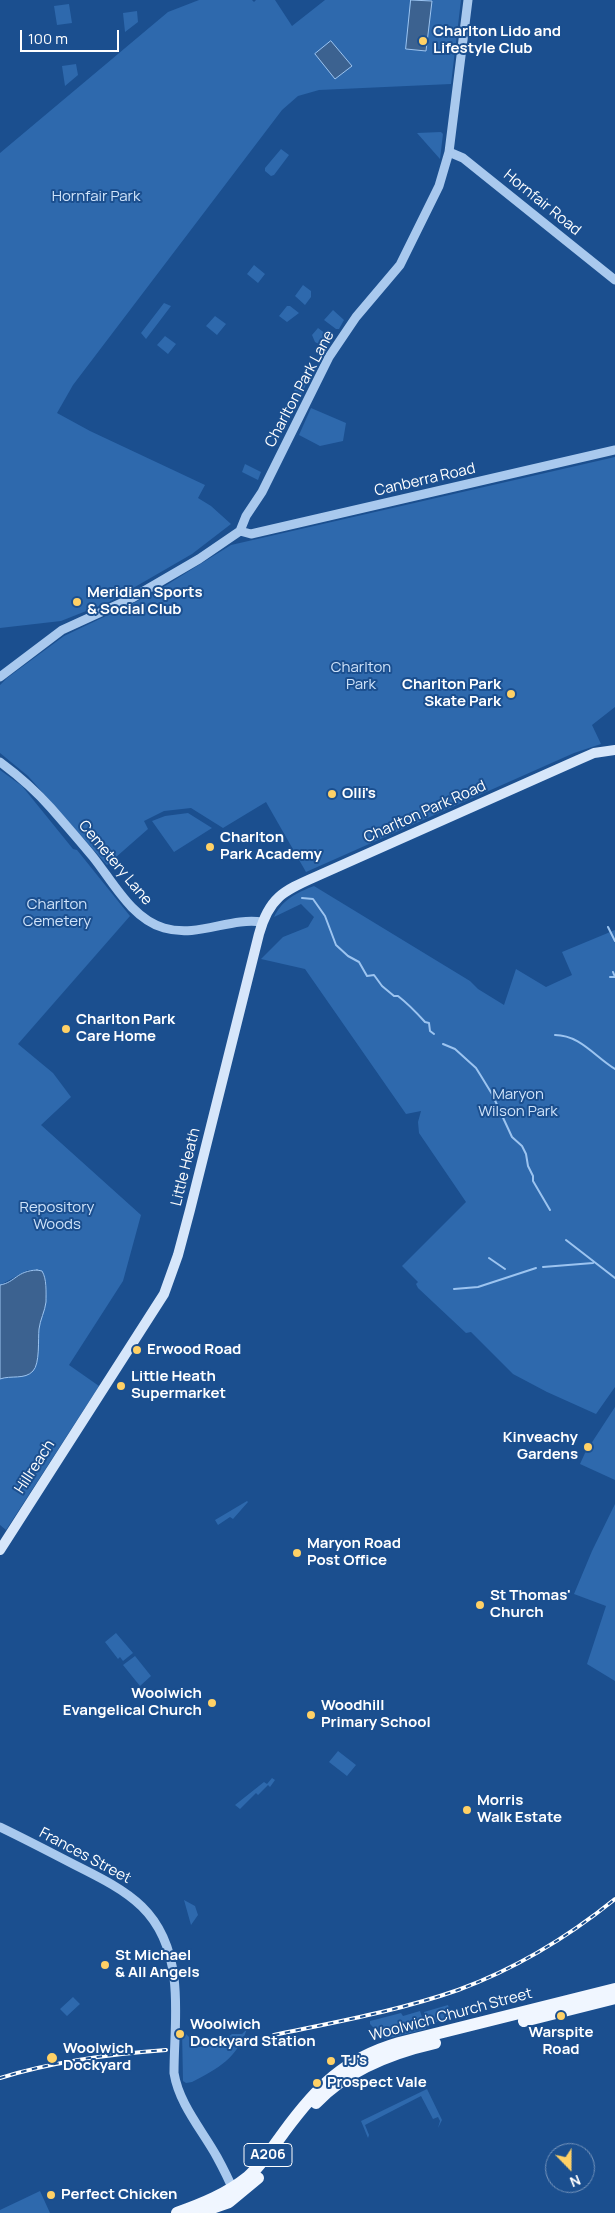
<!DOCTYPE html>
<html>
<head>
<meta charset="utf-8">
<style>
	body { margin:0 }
	#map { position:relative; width:615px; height:2213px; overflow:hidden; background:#1b4f8f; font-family:Manrope,sans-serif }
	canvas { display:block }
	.north { position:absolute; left:545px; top:2143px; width:50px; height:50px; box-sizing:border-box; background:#1b4f8f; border:1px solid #7695bc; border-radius:50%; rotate:158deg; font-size:14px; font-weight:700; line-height:20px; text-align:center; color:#fff }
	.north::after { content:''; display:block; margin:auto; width:18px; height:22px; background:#ffd166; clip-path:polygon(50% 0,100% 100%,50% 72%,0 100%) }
	.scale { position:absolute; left:20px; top:30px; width:99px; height:22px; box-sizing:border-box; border:2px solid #fff; border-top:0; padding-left:6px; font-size:15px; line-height:18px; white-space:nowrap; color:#fff; -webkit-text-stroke:4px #1b4f8f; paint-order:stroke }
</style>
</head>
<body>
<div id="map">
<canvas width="615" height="2213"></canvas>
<div class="north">N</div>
<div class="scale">100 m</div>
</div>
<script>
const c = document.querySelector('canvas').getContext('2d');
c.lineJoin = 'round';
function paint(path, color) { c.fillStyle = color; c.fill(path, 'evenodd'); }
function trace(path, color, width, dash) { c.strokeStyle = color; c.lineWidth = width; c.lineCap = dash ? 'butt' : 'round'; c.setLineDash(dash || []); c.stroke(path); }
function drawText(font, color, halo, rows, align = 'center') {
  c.font = font + ' Manrope,sans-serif'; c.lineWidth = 4; c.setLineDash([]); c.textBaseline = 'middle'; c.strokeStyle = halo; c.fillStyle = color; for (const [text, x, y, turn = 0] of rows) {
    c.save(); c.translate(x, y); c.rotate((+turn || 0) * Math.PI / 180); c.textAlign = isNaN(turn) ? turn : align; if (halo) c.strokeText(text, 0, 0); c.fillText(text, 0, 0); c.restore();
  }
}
paint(new Path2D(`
	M 199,0 L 252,0 L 254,2 L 256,0 L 275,0 L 292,26 L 325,0 L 461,0 L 451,84 L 319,90 L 298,96 L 282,110 L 73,385 L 57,413 L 90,431 L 205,485 L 198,498 L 211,506 L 231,524 L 192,554 L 109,602 L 61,621 L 0,628 L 0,153 L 168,12 Z
	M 69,4 L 72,23 L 57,25 L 54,6 Z
	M 137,11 L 138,22 L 125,32 L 123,13 Z
	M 76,64 L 78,75 L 65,86 L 62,66 Z
	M 441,132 L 443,134 L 440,159 L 417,133 Z
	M 281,149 L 289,155 L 274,175 L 271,176 L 265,171 L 265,168 Z
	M 254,265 L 265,274 L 258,283 L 247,274 Z
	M 303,285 L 311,291 L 311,297 L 305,305 L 295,296 Z
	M 164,303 L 171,306 L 146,339 L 141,333 Z
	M 287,306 L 290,306 L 299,313 L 287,322 L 279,316 Z
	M 333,310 L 344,320 L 339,329 L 336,329 L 324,320 Z
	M 215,316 L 226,324 L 217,335 L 206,326 Z
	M 318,328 L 330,337 L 330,341 L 326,348 L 315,342 L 312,335 Z
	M 165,336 L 176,344 L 168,354 L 157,345 Z
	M 303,373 L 310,376 L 288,423 L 280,420 Z
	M 311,408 L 346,423 L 343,441 L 320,446 L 299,435 Z
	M 615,457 L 615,707 L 592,725 L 601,744 L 574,753 L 306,872 L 266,802 L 223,828 L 191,808 L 164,811 L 144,821 L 148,829 L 107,865 L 28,776 L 0,753 L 0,685 L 7,678 L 64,636 L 152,594 L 231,545 Z
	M 245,464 L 261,472 L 258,480 L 242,472 Z
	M 0,770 L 22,786 L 73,849 L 77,850 L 130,916 L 18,1044 L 53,1073 L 71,1097 L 41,1125 L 141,1215 L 123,1281 L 69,1365 L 99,1386 L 6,1530 L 0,1525 L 0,1379 C 13,1374 29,1380 36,1366 C 37,1353 37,1339 39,1326 C 43,1309 52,1287 42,1271 L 28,1270 L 0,1285 Z
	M 188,813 L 212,828 L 174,852 L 152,821 L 165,816 Z
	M 314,886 L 470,981 L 478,989 L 504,1005 L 516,969 L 546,987 L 572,975 L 562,952 L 615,930 L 615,1387 L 596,1414 L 547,1392 L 513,1374 L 471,1332 L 466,1333 L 418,1288 L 416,1284 L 418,1282 L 402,1266 L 466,1202 L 419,1133 L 418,1122 L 421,1111 L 406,1114 L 305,969 L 261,959 L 283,937 L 308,927 L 314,917 L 301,904 L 274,917 C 283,899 296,893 314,886 Z
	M 615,1407 L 615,1480 L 580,1464 L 585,1453 Z
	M 247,1501 L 248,1502 L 233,1519 L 230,1517 L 218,1525 L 215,1520 Z
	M 615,1504 L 615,1681 L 587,1664 L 606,1606 L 574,1594 L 592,1551 Z
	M 116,1633 L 133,1653 L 123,1661 L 120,1657 L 118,1659 L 105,1642 Z
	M 135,1656 L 151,1676 L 140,1686 L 123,1665 Z
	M 338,1751 L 356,1765 L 347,1776 L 329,1762 Z
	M 272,1778 L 275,1780 L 270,1787 L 268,1785 L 258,1795 L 256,1793 L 240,1809 L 235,1805 L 264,1782 L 267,1784 Z
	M 184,1900 L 195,1906 L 198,1915 L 191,1925 Z
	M 73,1997 L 80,2004 L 67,2016 L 60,2009 Z
	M 448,2005 L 452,2017 L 428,2025 L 424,2012 Z
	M 420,2011 L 426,2029 L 385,2039 L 370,2024 L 370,2021 L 401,2013 L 403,2016 Z
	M 247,2029 C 236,2059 219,2068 192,2082 L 186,2083 L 183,2081 L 182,2030 L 199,2047 L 217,2045 L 232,2034 L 242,2034 Z
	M 427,2089 L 442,2120 L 438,2128 L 440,2121 L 438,2117 L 433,2119 L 421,2096 L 365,2125 L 369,2135 L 368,2138 L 361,2121 Z
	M 40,2191 L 50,2213 L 0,2213 L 0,2210 Z`), '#2e69ad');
const water = new Path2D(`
	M 411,0 L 432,1 L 426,51 L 406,49 Z
	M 331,41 L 352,66 L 335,79 L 315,54 Z
	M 37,1270 L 42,1271 C 47,1279 46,1292 46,1302 C 45,1311 40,1320 39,1329 C 38,1339 40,1364 33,1371 C 25,1380 11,1375 0,1379 L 0,1285 C 16,1282 16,1271 37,1270 Z`);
paint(water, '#3c6290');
trace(water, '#9cc4f0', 1);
trace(new Path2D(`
	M 302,898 L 313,899 L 325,916 L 336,945 L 348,956 L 359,962 L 367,976 L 374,975 L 382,986 L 394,996 L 398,996 C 407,1003 416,1012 425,1022 L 429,1023 L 430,1031 L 434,1034
	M 608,927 L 615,941
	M 610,977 L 615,977 L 613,972
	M 555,1035 C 580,1035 595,1057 615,1069
	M 443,1044 L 455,1049 L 476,1068 L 481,1076 L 492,1094 L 512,1137 L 522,1146 L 526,1154 L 528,1166 L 533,1176 L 533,1181 L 550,1210
	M 566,1240 L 615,1278
	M 489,1258 L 505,1269
	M 543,1267 L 593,1263
	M 454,1289 L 478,1287 L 536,1268`), '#9cc4f0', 2);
trace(new Path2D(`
	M 449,152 L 463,158 L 615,280
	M 240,531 L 251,534 L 615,450
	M 0,677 L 62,630 L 132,598 L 199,559 L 240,531 L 246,516 L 262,492 L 329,357 L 356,317 L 400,265 L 439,186 L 449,152 L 468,0
	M 0,762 C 19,776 35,790 51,808 C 65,824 79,840 93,857 C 113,882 132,919 164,928 C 198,938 230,917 262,922
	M 0,1827 C 25,1839 50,1852 75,1865 C 129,1892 166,1911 174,1978 C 178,2009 174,2042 174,2073 C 179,2104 202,2130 217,2157 C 223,2168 229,2180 234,2192`), '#a9c9ee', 9);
trace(new Path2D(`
	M 0,1550 L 164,1294 L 178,1255 L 190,1210 L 259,934 C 269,898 283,891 315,877 L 578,760 L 594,753 L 615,750`), '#d6e6fa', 10);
trace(new Path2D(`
	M 524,2021 L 615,1998
	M 316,2103 C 347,2070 391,2053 435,2043
	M 177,2213 C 202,2204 227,2194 248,2177 C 262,2164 273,2147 284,2132 C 317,2087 344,2059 399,2043 L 615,1989
	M 198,2213 L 229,2202 L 258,2178`), '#f0f6ff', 12);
const rail = new Path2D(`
	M 274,2035 C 336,2022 398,2011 458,1990 C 515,1969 568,1937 615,1899
	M 0,2078 C 55,2061 109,2054 166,2050`);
trace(rail, '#fff', 4);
trace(rail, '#1b4f8f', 2, [5.5]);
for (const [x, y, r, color] of [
	[423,41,5,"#ffd166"],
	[77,602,5,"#ffd166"],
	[511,694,5,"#ffd166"],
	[332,794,5,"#ffd166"],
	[210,847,5,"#ffd166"],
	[66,1029,5,"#ffd166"],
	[137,1350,5,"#ffd166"],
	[121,1386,5,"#ffd166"],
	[588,1447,5,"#ffd166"],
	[297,1553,5,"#ffd166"],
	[480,1605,5,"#ffd166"],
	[212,1703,5,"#ffd166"],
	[311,1715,5,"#ffd166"],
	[467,1810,5,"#ffd166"],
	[105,1965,5,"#ffd166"],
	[561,2016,5,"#ffd166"],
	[180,2034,5,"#ffd166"],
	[52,2058,6,"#ffd166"],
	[331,2061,5,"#ffd166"],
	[317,2083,5,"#ffd166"],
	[51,2195,5,"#ffd166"]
]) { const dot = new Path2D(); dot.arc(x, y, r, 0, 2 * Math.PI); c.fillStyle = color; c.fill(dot); trace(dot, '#1b4f8f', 2); }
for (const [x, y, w] of [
	[268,2155,48]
]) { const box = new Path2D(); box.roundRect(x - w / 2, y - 11.5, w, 23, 4); c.fillStyle = '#1b4f8f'; c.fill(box); trace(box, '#fff', 1); }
drawText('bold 14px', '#fff', null, [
	["A206",268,2155]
]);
drawText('bold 15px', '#fff', '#1b4f8f', [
	["Charlton Lido and",433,32],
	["Lifestyle Club",433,49],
	["Meridian Sports",87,593],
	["& Social Club",87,610],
	["Charlton Park",501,685,"right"],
	["Skate Park",501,702,"right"],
	["Olli's",342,794],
	["Charlton",220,838],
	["Park Academy",220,855],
	["Charlton Park",76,1020],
	["Care Home",76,1037],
	["Erwood Road",147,1350],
	["Little Heath",131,1377],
	["Supermarket",131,1394],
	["Kinveachy",578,1438,"right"],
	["Gardens",578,1455,"right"],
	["Maryon Road",307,1544],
	["Post Office",307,1561],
	["St Thomas'",490,1596],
	["Church",490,1613],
	["Woolwich",202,1694,"right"],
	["Evangelical Church",202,1711,"right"],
	["Woodhill",321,1706],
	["Primary School",321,1723],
	["Morris",477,1801],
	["Walk Estate",477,1818],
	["St Michael",115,1956],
	["& All Angels",115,1973],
	["Woolwich",190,2025],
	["Dockyard Station",190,2042],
	["Warspite",561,2033,"center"],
	["Road",561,2050,"center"],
	["Woolwich",63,2049],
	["Dockyard",63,2066],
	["TJ's",341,2061],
	["Prospect Vale",327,2083],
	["Perfect Chicken",61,2195]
], 'left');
drawText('15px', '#cfe3fa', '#1b4f8f', [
	["Hornfair Park",96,197],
	["Charlton",361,668],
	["Park",361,685],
	["Charlton",57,905],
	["Cemetery",57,922],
	["Maryon",518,1095],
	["Wilson Park",518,1112],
	["Repository",57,1208],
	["Woods",57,1225]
]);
drawText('15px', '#fff', '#1b4f8f', [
	["Hornfair Road",542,203,39],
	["Charlton Park Lane",300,389,-62],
	["Canberra Road",425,480,-13],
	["Charlton Park Road",425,812,-24],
	["Cemetery Lane",115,863,50],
	["Little Heath",186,1167,-76],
	["Hillreach",35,1467,-57],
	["Frances Street",85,1856,28],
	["Woolwich Church Street",451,2015,-15]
]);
</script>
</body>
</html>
